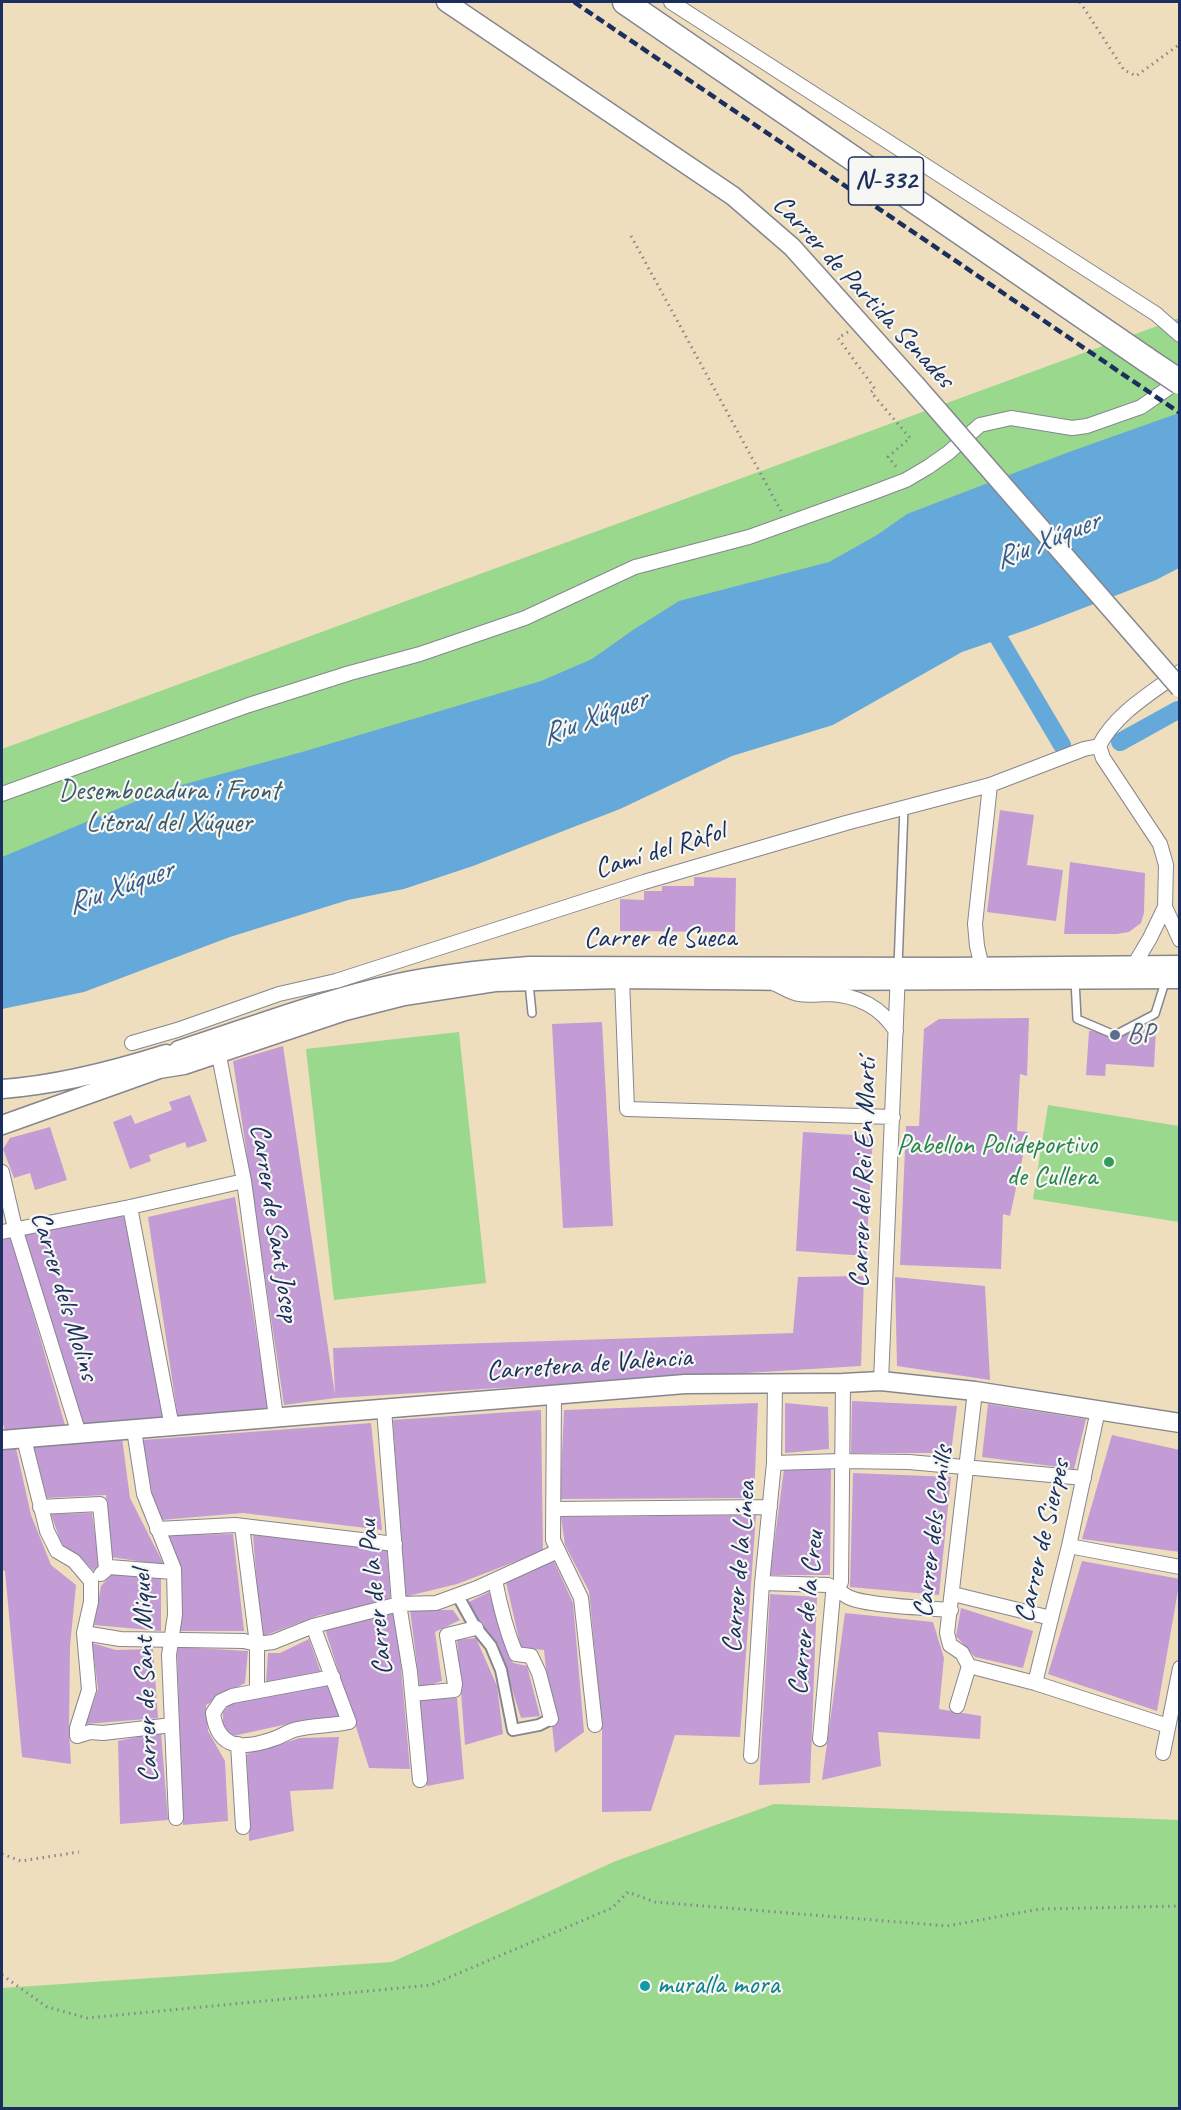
<!DOCTYPE html>
<html>
<head>
<meta charset="utf-8">
<style>
	body { margin:0 }
	#map { position:relative; width:1181px; height:2110px; overflow:hidden; background:#efdebd; font-family:Caveat,sans-serif }
	canvas { display:block }
	.frame { position:absolute; inset:0; border:3px solid #1b2f5e; pointer-events:none }
</style>
</head>
<body>
<div id="map">
<canvas width="1181" height="2110"></canvas>
<div class="frame"></div>
</div>
<script>
const c = document.querySelector('canvas').getContext('2d');
c.lineJoin = 'round';
function paint(path, color) { c.fillStyle = color; c.fill(path, 'evenodd'); }
function trace(path, color, width, dash) { c.strokeStyle = color; c.lineWidth = width; c.lineCap = dash ? 'butt' : 'round'; c.setLineDash(dash || []); c.stroke(path); }
function drawText(font, color, halo, rows, align = 'center') {
  c.font = font + ' Caveat,sans-serif'; c.lineWidth = 4.5; c.setLineDash([]); c.textBaseline = 'middle'; c.strokeStyle = halo; c.fillStyle = color; for (const [text, x, y, turn = 0] of rows) {
    c.save(); c.translate(x, y); c.rotate((+turn || 0) * Math.PI / 180); c.textAlign = isNaN(turn) ? turn : align; if (halo) c.strokeText(text, 0, 0); c.fillText(text, 0, 0); c.restore();
  }
}
paint(new Path2D(`
	M 1179,318 L 1179,554 L 2,981 L 2,749 Z
	M 459,1032 L 486,1283 L 334,1300 L 306,1049 Z
	M 1048,1105 L 1179,1126 L 1179,1222 L 1033,1199 Z
	M 774,1804 L 1179,1820 L 1179,2108 L 2,2108 L 2,1988 L 392,1962 L 616,1861 Z`), '#9ad88d');
paint(new Path2D(`
	M 1179,413 L 1179,568 L 1156,580 L 1029,629 L 962,652 L 833,725 L 732,756 L 620,809 L 473,866 L 404,889 L 348,900 L 230,937 L 84,992 L 2,1009 L 2,857 L 163,790 L 302,752 L 541,681 L 592,659 L 633,630 L 679,601 L 829,562 L 877,535 L 907,514 L 1069,452 Z`), '#65a9da');
trace(new Path2D(`
	M 988,620 L 1062,745
	M 1120,742 L 1178,710`), '#65a9da', 18);
paint(new Path2D(`
	M 1000,810 L 1034,815 L 1027,865 L 1063,870 L 1056,921 L 987,912 Z
	M 1070,862 L 1145,873 L 1144,913 L 1141,923 L 1129,932 L 1117,934 L 1064,934 Z
	M 694,877 L 736,878 L 735,932 L 620,931 L 620,899 L 644,900 L 644,891 L 662,891 L 662,886 L 694,886 Z
	M 1029,1018 L 1027,1076 L 1020,1074 L 1017,1131 L 1028,1132 L 1010,1216 L 1003,1214 L 1001,1269 L 900,1265 L 906,1126 L 919,1126 L 924,1029 L 939,1019 Z
	M 602,1022 L 613,1226 L 563,1228 L 552,1024 Z
	M 1131,1028 L 1156,1030 L 1154,1067 L 1106,1064 L 1105,1076 L 1086,1075 L 1089,1031 L 1131,1033 Z
	M 283,1046 L 335,1395 L 333,1348 L 793,1333 L 798,1277 L 864,1276 L 861,1366 L 335,1398 L 284,1405 L 233,1061 Z
	M 190,1095 L 207,1141 L 187,1148 L 185,1142 L 149,1155 L 151,1161 L 130,1169 L 113,1122 L 131,1115 L 135,1124 L 172,1110 L 169,1102 Z
	M 50,1127 L 67,1180 L 35,1190 L 30,1173 L 14,1178 L 3,1149 L 10,1138 Z
	M 803,1132 L 873,1136 L 866,1256 L 796,1251 Z
	M 235,1197 L 268,1409 L 178,1419 L 148,1217 Z
	M 124,1216 L 163,1419 L 83,1424 L 24,1232 Z
	M 11,1236 L 65,1425 L 5,1430 L 2,1422 L 2,1241 Z
	M 895,1277 L 985,1286 L 990,1380 L 897,1366 Z
	M 852,1401 L 957,1406 L 951,1453 L 851,1453 Z
	M 758,1403 L 754,1498 L 560,1499 L 564,1410 Z
	M 785,1403 L 828,1407 L 829,1449 L 785,1453 Z
	M 988,1404 L 1086,1419 L 1074,1469 L 982,1457 Z
	M 541,1410 L 543,1551 L 457,1584 L 404,1597 L 393,1420 Z
	M 371,1423 L 382,1530 L 243,1513 L 161,1520 L 152,1493 L 142,1440 Z
	M 1112,1435 L 1180,1450 L 1180,1552 L 1082,1539 Z
	M 122,1438 L 130,1498 L 164,1565 L 111,1557 L 106,1495 L 47,1498 L 33,1445 Z
	M 16,1448 L 31,1515 L 51,1565 L 76,1585 L 70,1646 L 69,1730 L 71,1764 L 22,1757 L 5,1571 L 2,1570 L 2,1450 Z
	M 831,1468 L 830,1575 L 770,1575 L 784,1469 Z
	M 853,1473 L 951,1477 L 939,1595 L 850,1587 Z
	M 92,1513 L 99,1565 L 95,1572 L 79,1556 L 62,1546 L 51,1514 Z
	M 756,1515 L 740,1737 L 675,1735 L 651,1811 L 602,1812 L 602,1726 L 589,1591 L 565,1545 L 561,1517 Z
	M 233,1534 L 244,1631 L 180,1631 L 182,1571 L 168,1535 Z
	M 253,1535 L 387,1550 L 391,1606 L 320,1615 L 261,1637 Z
	M 554,1561 L 573,1603 L 584,1732 L 555,1753 L 544,1650 L 521,1648 L 506,1582 Z
	M 1082,1561 L 1180,1579 L 1157,1711 L 1048,1674 Z
	M 113,1573 L 161,1579 L 161,1631 L 94,1625 L 101,1586 Z
	M 489,1592 L 513,1663 L 527,1666 L 540,1716 L 521,1718 L 498,1644 L 463,1605 Z
	M 770,1594 L 817,1597 L 810,1783 L 759,1785 Z
	M 961,1608 L 1033,1631 L 1023,1668 L 975,1657 L 956,1636 Z
	M 410,1610 L 453,1610 L 460,1620 L 435,1632 L 442,1681 L 420,1688 Z
	M 396,1611 L 410,1769 L 369,1768 L 325,1629 Z
	M 845,1613 L 933,1622 L 944,1658 L 939,1709 L 981,1716 L 980,1739 L 878,1732 L 881,1766 L 822,1780 Z
	M 476,1638 L 497,1686 L 503,1734 L 465,1745 L 457,1640 Z
	M 309,1639 L 321,1673 L 266,1683 L 268,1653 L 280,1653 Z
	M 92,1643 L 116,1650 L 153,1649 L 158,1718 L 86,1724 L 98,1689 Z
	M 177,1647 L 248,1651 L 245,1683 L 206,1705 L 208,1731 L 225,1761 L 228,1821 L 183,1825 Z
	M 327,1683 L 341,1717 L 292,1723 L 233,1736 L 223,1728 L 223,1712 L 230,1704 Z
	M 457,1698 L 464,1779 L 427,1786 L 420,1700 Z
	M 161,1732 L 168,1820 L 120,1824 L 118,1741 Z
	M 339,1737 L 333,1789 L 290,1791 L 294,1831 L 249,1841 L 247,1754 L 300,1738 Z`), '#c39cd5');
const service = new Path2D(`
	M 898,967 L 904,808
	M 1075,980 L 1077,1019 L 1115,1035 L 1155,1014 L 1165,982
	M 529,983 L 532,1013`);
const pedestrian = new Path2D(`
	M 458,1596 L 474,1625 L 491,1646 L 501,1670 L 513,1730 L 539,1725 L 551,1719`);
const minor = new Path2D(`
	M 671,2 L 1156,314 L 1180,335
	M 1099,746 L 1103,758 L 1160,844 L 1166,865 L 1165,907 L 1180,940
	M 1099,746 C 1115,714 1151,693 1180,672
	M 2,794 L 249,705 L 350,673 L 420,654 L 525,618 L 635,567 L 749,537 L 869,494 L 906,480 L 928,467 L 948,453 L 980,425 L 1011,418 L 1072,428 L 1087,426 L 1141,407 L 1180,380
	M 1134,965 L 1150,938 L 1165,907
	M 982,967 L 977,946 L 975,924 L 990,785
	M 622,979 L 627,1109 L 893,1117
	M 773,983 C 781,986 791,993 799,994 C 808,996 819,994 828,994 C 857,995 880,1006 896,1031
	M 132,1043 L 177,1030 L 279,994 L 336,981 L 644,882 L 846,823 L 990,785 L 1084,749 L 1099,746
	M 217,1046 L 244,1181 L 276,1417
	M 2,1172 L 15,1228 L 79,1434
	M 130,1207 L 172,1427
	M 2,1232 L 130,1207 L 244,1181
	M 881,1381 L 898,972
	M 554,1394 L 553,1540 L 581,1598 L 595,1725
	M 384,1409 L 399,1604 L 410,1672 L 420,1780
	M 134,1430 L 144,1494 L 174,1569 L 175,1615 L 169,1655 L 176,1818
	M 24,1439 L 47,1531 L 57,1551 L 74,1561 L 91,1581 L 91,1602 L 84,1633 L 89,1690 L 77,1728 L 77,1736 L 90,1732 L 103,1733 L 172,1725
	M 774,1463 L 842,1461 L 909,1462 L 1084,1478
	M 40,1507 L 100,1504 L 106,1569
	M 553,1509 L 770,1507
	M 242,1526 L 257,1644 L 257,1690
	M 157,1529 L 235,1525 L 395,1544
	M 1069,1546 L 1180,1567
	M 101,1574 L 109,1567 L 173,1572
	M 495,1580 C 500,1606 506,1630 516,1654 L 531,1656 L 539,1673 L 551,1719
	M 762,1583 L 828,1585 C 837,1588 841,1593 848,1597 C 866,1606 928,1608 951,1610
	M 953,1594 L 1051,1618
	M 313,1626 L 349,1722 C 332,1726 314,1725 298,1729 C 291,1730 283,1735 276,1738 C 246,1749 218,1752 213,1713 L 221,1701 L 232,1696 L 333,1677
	M 84,1633 L 120,1639 L 244,1641 L 257,1644 L 273,1642 L 313,1626 L 399,1604 L 436,1603 L 477,1588 L 558,1551
	M 969,1666 L 1035,1683 L 1168,1726
	M 1035,1683 L 1069,1546 L 1098,1410
	M 412,1694 L 454,1690 L 455,1684 L 447,1635 L 476,1628
	M 957,1706 L 969,1666 L 962,1653 L 950,1645 L 947,1633 L 975,1391
	M 820,1739 L 833,1594 L 841,1582 L 843,1383
	M 238,1744 L 243,1827
	M 1163,1753 L 1180,1668
	M 751,1756 L 762,1583 L 774,1463 L 775,1384`);
const tertiary = new Path2D(`
	M 446,2 L 733,196 L 792,247 L 915,384
	M 159,1069 L 179,1050 C 251,1027 323,999 398,983 C 441,974 485,969 529,966 L 946,967 L 1180,965
	M 2,1089 C 58,1085 112,1071 166,1054
	M 2,1125 L 159,1069 L 184,1065 L 345,1011 L 404,996 L 495,982 L 622,979 L 800,981 L 1180,979
	M 2,1440 L 685,1384 L 843,1383 L 881,1381 L 975,1391 L 1180,1423`);
const trunk = new Path2D(`
	M 625,2 L 1147,360`);
trace(service, '#85868e', 10);
trace(pedestrian, '#85868e', 14);
trace(minor, '#85868e', 16);
trace(tertiary, '#85868e', 21);
trace(trunk, '#85868e', 27);
trace(new Path2D(`
	M 1080,2 L 1124,70 L 1136,76 L 1180,44
	M 631,236 L 781,511
	M 848,332 L 838,338 L 875,389 L 871,392 L 910,438 L 888,457 L 898,469
	M 2,1854 L 21,1861 L 79,1852
	M 2,1975 L 47,2007 L 87,2018 L 431,1985 L 612,1908 L 628,1892 L 655,1902 L 947,1926 L 1040,1909 L 1180,1906`), '#85868e', 3, [1.5, 4.5]);
trace(service, '#fff', 7);
trace(pedestrian, '#fff', 10);
trace(minor, '#fff', 14);
trace(tertiary, '#fff', 18);
trace(trunk, '#fff', 24);
trace(new Path2D(`
	M 574,2 L 1180,413`), '#1b2f5e', 4.5, [9, 4.5]);
const tertiaryBridge = new Path2D(`
	M 915,384 L 1180,688`);
const trunkBridge = new Path2D(`
	M 1147,360 L 1180,382`);
trace(tertiaryBridge, '#85868e', 21, []);
trace(trunkBridge, '#85868e', 27, []);
trace(tertiaryBridge, '#fff', 18);
trace(trunkBridge, '#fff', 24);
for (const [x, y, r, color] of [
	[1115,1035,6,"#5c6f8a"],
	[1109,1162,6,"#2e9e5b"],
	[645,1986,6,"#0f9aa8"]
]) { const dot = new Path2D(); dot.arc(x, y, r, 0, 2 * Math.PI); c.fillStyle = color; c.fill(dot); trace(dot, '#f6f6f2', 2); }
for (const [x, y, w] of [
	[886,181,75]
]) { const box = new Path2D(); box.roundRect(x - w / 2, y - 24, w, 48, 4.5); c.fillStyle = '#f6f6f2'; c.fill(box); trace(box, '#1b2f5e', 1.5); }
drawText('bold 27px', '#1b2f5e', null, [
	["N-332",886,181]
]);
drawText('28px', '#1b2f5e', '#f6f6f2', [
	["Carrer de Partida Senades",863,292,47],
	["Camí del Ràfol",660,851,-17],
	["Carrer de Sueca",660,939],
	["Carrer del Rei En Martí",864,1173,-88],
	["Carrer de Sant Josep",274,1223,81],
	["Carrer dels Molins",64,1296,73],
	["Carretera de València",589,1365,-4],
	["Carrer dels Conills",934,1532,-83],
	["Carrer de Sierpes",1043,1541,-77],
	["Carrer de la Línea",740,1567,-85],
	["Carrer de la Pau",376,1597,-96],
	["Carrer de la Creu",807,1613,-84],
	["Carrer de Sant Miquel",146,1676,-92]
]);
drawText('28px', '#3b596a', '#f6f6f2', [
	["Desembocadura i Front",169,792],
	["Litoral del Xúquer",169,824]
]);
drawText('28px', '#4e5e75', '#f6f6f2', [
	["BP",1127,1035]
], 'left');
drawText('28px', '#27864d', '#f6f6f2', [
	["Pabellon Polideportivo",1097,1146],
	["de Cullera",1097,1178]
], 'right');
drawText('28px', '#0d838f', '#f6f6f2', [
	["muralla mora",657,1986]
], 'left');
drawText('italic 30px', '#355a89', '#f6f6f2', [
	["Riu Xúquer",1047,541,-22],
	["Riu Xúquer",594,718,-21],
	["Riu Xúquer",120,888,-20]
]);
</script>
</body>
</html>
